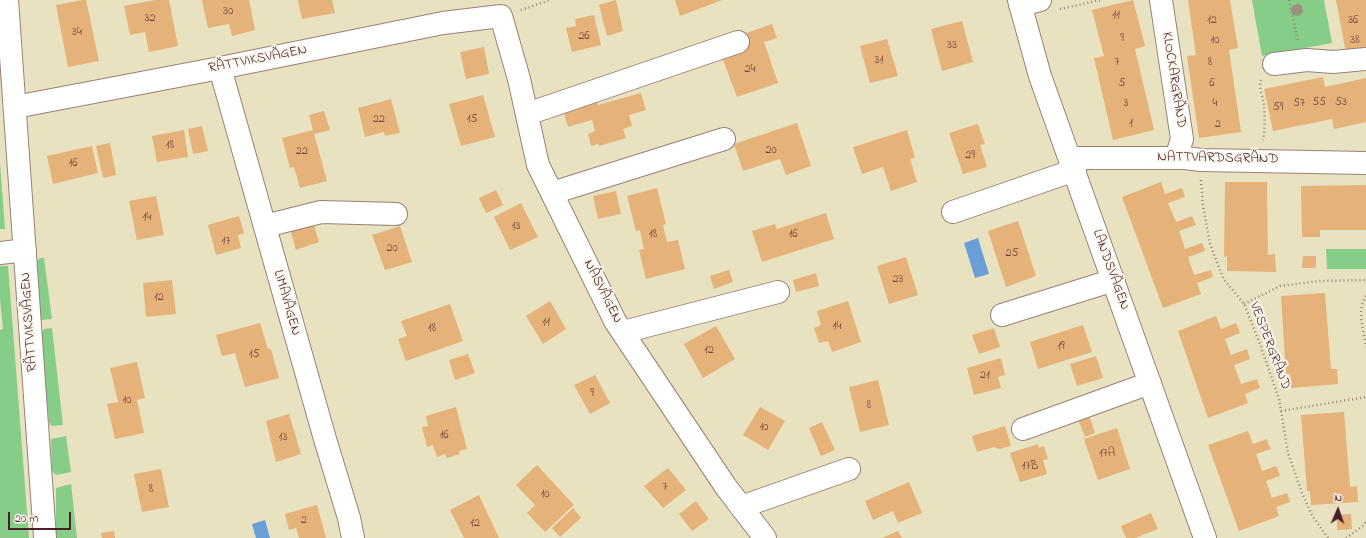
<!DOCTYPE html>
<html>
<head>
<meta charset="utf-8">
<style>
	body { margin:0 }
	#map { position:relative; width:1366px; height:538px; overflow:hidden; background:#e8e2c1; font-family:"Indie Flower",sans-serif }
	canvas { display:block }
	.north { position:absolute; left:1318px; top:490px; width:40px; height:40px; -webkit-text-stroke:3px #fbf7ec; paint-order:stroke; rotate:2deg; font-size:11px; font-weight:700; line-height:16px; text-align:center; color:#4a1f2b }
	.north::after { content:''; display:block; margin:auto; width:14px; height:18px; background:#4a1f2b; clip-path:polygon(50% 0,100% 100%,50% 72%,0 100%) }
	.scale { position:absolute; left:8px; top:512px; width:63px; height:18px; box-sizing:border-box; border:2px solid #4a1f2b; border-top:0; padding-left:5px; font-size:12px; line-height:14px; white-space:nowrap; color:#4a1f2b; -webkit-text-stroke:3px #fbf7ec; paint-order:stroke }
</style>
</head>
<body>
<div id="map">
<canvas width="1366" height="538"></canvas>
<div class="north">N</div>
<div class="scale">20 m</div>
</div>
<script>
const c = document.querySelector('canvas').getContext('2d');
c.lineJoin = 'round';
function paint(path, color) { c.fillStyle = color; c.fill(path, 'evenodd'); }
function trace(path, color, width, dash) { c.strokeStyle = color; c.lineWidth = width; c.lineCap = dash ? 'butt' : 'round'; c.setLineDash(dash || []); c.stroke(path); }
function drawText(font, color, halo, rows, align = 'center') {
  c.font = font + ' "Indie Flower",sans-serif'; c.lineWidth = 4; c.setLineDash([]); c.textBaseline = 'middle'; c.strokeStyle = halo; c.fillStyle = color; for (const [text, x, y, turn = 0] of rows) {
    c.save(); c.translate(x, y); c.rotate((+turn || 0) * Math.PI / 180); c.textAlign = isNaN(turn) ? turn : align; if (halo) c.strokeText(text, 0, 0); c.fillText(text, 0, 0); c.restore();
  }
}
paint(new Path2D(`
	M 1252,0 L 1324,0 L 1332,43 L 1262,56 Z
	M 0,163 L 5,229 L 0,229 Z
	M 1326,249 L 1366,249 L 1366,269 L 1327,269 Z
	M 40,258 L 44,258 L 52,319 L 41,320 L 38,300 L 37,261 Z
	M 0,266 L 8,266 L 29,538 L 0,538 L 0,330 L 3,329 L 0,299 Z
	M 52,328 L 63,425 L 51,426 L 49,422 L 41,335 L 44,329 Z
	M 66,436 L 71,472 L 56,475 L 52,471 L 51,439 Z
	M 71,484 L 77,538 L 56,538 L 56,488 Z`), '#86cd88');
paint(new Path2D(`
	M 978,238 L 989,274 L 975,278 L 964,243 Z
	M 265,520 L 270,538 L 256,538 L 252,524 Z`), '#699fd6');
paint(new Path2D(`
	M 82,0 L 86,0 L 99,61 L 68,67 L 56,5 Z
	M 155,0 L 169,0 L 178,46 L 149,52 L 145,32 L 130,35 L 124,6 Z
	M 202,0 L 249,0 L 255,30 L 232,36 L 229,24 L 208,28 Z
	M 298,0 L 332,0 L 335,13 L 302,19 Z
	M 616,0 L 623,31 L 607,36 L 599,5 Z
	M 675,0 L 722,0 L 680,16 Z
	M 1133,0 L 1145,46 L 1135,49 L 1154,130 L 1113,140 L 1094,58 L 1104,56 L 1092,10 Z
	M 1188,0 L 1230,0 L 1238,48 L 1229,50 L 1241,132 L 1199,138 L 1187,56 L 1196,55 Z
	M 1336,0 L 1366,0 L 1366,50 L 1346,53 Z
	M 594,15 L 601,45 L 572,52 L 566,28 L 576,26 L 575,19 Z
	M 962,21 L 973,62 L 942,71 L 931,29 Z
	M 772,24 L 777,38 L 764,42 L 778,83 L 737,97 L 722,57 L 749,47 L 744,34 Z
	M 887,39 L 898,76 L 870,83 L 860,46 Z
	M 484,47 L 489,74 L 466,79 L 460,52 Z
	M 1323,77 L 1325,87 L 1366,78 L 1366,122 L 1334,129 L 1332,119 L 1273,131 L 1264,89 Z
	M 641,93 L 646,110 L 629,115 L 632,126 L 623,129 L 626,138 L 599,146 L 598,144 L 591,146 L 588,134 L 595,131 L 592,120 L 568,127 L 563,109 L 596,100 L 598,105 Z
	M 483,95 L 495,137 L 461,146 L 449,104 Z
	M 391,99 L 400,133 L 385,136 L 384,132 L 365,137 L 358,108 Z
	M 324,111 L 330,130 L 314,134 L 309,115 Z
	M 797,123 L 811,166 L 786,175 L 780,159 L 743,171 L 734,144 Z
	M 978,124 L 985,144 L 980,145 L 987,167 L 963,174 L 949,133 Z
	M 202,126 L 208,151 L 193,154 L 188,129 Z
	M 184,130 L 188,157 L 157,162 L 152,136 Z
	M 313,130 L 327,181 L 300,188 L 294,167 L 290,168 L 282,138 Z
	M 907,130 L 915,158 L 910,159 L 917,182 L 891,191 L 883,167 L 862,174 L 853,147 Z
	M 110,143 L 116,175 L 103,178 L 96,146 Z
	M 92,146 L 98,173 L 53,184 L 47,156 Z
	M 1161,182 L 1165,194 L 1182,188 L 1185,197 L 1168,203 L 1176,222 L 1192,216 L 1196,225 L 1179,231 L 1185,249 L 1202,243 L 1205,250 L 1205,251 L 1188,257 L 1194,275 L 1211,270 L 1213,277 L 1197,283 L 1201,294 L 1163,308 L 1122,197 Z
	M 1225,182 L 1267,182 L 1268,255 L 1275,254 L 1276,272 L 1227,271 L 1227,256 L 1224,257 Z
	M 1366,185 L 1366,230 L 1320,230 L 1320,237 L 1302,237 L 1301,186 Z
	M 657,188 L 666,224 L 663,225 L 667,242 L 678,240 L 685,269 L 646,279 L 639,250 L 644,249 L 640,230 L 636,231 L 627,196 Z
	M 496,190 L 503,205 L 486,213 L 479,198 Z
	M 616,191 L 621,214 L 598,219 L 593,196 Z
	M 156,196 L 164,235 L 137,240 L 129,201 Z
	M 521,203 L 538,237 L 510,250 L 494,217 Z
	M 826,213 L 834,239 L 762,262 L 752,231 L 775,224 L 777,229 Z
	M 239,216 L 244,233 L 238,235 L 241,248 L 216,255 L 208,225 Z
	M 1018,221 L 1036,276 L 1006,287 L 988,231 Z
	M 313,222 L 319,242 L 296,250 L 290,229 Z
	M 400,226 L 412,262 L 385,270 L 372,235 Z
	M 1303,256 L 1316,256 L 1316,268 L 1302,268 Z
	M 906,257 L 918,295 L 889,304 L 877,266 Z
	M 729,270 L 733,282 L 714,289 L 710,276 Z
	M 816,273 L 819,286 L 796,292 L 793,280 Z
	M 172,280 L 176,314 L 146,317 L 143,283 Z
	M 1325,293 L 1331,369 L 1337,369 L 1338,384 L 1291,388 L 1290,374 L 1286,374 L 1281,296 Z
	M 550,301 L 566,329 L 543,344 L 526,316 Z
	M 848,301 L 861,342 L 832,352 L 828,341 L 819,343 L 814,328 L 821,325 L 817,311 Z
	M 450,304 L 463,341 L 406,361 L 398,339 L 407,336 L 401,321 Z
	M 1216,316 L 1221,329 L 1236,323 L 1240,333 L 1225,339 L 1231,355 L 1247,349 L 1250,359 L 1234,365 L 1241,384 L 1257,379 L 1260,388 L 1245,394 L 1248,403 L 1208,418 L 1178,331 Z
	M 260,323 L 268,349 L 271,349 L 279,378 L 245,387 L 235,353 L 222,356 L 216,335 Z
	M 1083,325 L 1092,352 L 1038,369 L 1030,342 Z
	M 716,326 L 735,359 L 703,378 L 684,344 Z
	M 994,328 L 1000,347 L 979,354 L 972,335 Z
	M 468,354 L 475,373 L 455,380 L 449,360 Z
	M 1096,356 L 1103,378 L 1077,386 L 1070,364 Z
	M 1001,358 L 1005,375 L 998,377 L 1001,388 L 974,395 L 967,368 Z
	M 137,362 L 145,398 L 137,400 L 144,433 L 115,439 L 107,404 L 118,402 L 110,368 Z
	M 595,375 L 610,403 L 590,414 L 574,385 Z
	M 878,380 L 889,425 L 860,432 L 849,387 Z
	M 456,407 L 467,449 L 459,451 L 460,454 L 447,458 L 445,454 L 437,457 L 433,445 L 427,447 L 422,427 L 428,426 L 426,416 Z
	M 760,407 L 785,421 L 768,450 L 743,435 Z
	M 1344,412 L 1350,487 L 1357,486 L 1358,502 L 1311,505 L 1310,491 L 1307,491 L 1301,415 Z
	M 289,414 L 301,454 L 276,462 L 266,421 Z
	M 1089,415 L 1095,433 L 1085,437 L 1078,419 Z
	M 822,422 L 835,450 L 821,456 L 809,428 Z
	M 1005,426 L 1011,446 L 999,449 L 994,447 L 977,452 L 972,436 Z
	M 1117,428 L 1130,469 L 1098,480 L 1084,439 Z
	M 1248,431 L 1253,444 L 1267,439 L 1268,443 L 1271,449 L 1256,454 L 1262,471 L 1276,466 L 1279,472 L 1280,476 L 1266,481 L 1272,498 L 1287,493 L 1290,502 L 1276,507 L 1279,516 L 1239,531 L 1208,445 Z
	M 1038,444 L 1039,448 L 1044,446 L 1048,459 L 1043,460 L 1047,474 L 1020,482 L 1010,453 Z
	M 537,465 L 574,505 L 545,532 L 527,513 L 535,505 L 516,485 Z
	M 668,468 L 686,490 L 663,508 L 644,486 Z
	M 161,469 L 169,507 L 142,512 L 134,474 Z
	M 909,482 L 922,513 L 898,523 L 893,511 L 873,520 L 865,501 Z
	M 479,495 L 499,538 L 464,538 L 450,510 Z
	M 696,501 L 709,519 L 692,531 L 679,514 Z
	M 317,505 L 326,538 L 299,538 L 296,528 L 289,530 L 285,514 Z
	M 573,508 L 581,518 L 560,537 L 552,528 Z
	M 1151,513 L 1158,529 L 1135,538 L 1126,538 L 1121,526 Z
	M 1351,514 L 1352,529 L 1337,530 L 1337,515 Z
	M 114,531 L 115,538 L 102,538 L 101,533 Z
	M 898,531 L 902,538 L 882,538 Z`), '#e5b279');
const minor = new Path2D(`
	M 7,0 L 45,538
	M 1019,0 L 1040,76 L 1205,538
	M 1161,0 L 1182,139 L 1176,158
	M 1020,5 L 1040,0
	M 1274,64 L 1307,60 L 1333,62 L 1366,59
	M 220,68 L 325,439 L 349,518 L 353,538
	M 15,107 L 220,68 L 443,23 L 501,16 L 519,79 L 538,165 L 615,321 L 726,487 L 765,538
	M 527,114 L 738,42
	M 1070,158 L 1185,158 L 1201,160 L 1366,163
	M 552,193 L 724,139
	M 953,212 L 1075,170
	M 265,226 L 321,212 L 396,214
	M 0,253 L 25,250
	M 1002,315 L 1114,280
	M 623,332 L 778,292
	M 1023,429 L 1150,383
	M 741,507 L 849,469`);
trace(minor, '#998076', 24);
trace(new Path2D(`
	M 1289,0 L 1298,41
	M 1060,9 L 1100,0
	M 521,10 L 550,0
	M 1261,80 C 1258,86 1263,97 1264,105 C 1265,116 1265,129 1263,140
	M 1201,180 L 1203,206 L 1210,244 L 1223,278 L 1244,304 L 1260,344 L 1279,399 L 1288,453 L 1302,493 L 1313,517 L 1328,538
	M 1366,296 C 1356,311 1364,330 1366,347
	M 1244,304 L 1280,286 L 1320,281 L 1366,280
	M 1281,411 L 1366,397
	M 1346,538 L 1364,525 L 1366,521`), '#998076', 2.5, [1, 3]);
trace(minor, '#fff', 22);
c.fillStyle = '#9b937e';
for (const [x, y] of [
	[1297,10]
]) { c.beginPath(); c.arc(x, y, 6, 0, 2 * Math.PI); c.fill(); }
drawText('12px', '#71443e', null, [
	["30",228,12],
	["11",1116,16],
	["32",150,19],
	["12",1212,21],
	["36",1353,21],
	["34",77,33],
	["26",584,37],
	["9",1122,39],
	["10",1215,41],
	["38",1355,41],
	["33",952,46],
	["31",879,61],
	["7",1117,63],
	["8",1210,63],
	["24",750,70],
	["5",1122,84],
	["6",1212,84],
	["55",1319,103],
	["53",1341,103],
	["3",1126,104],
	["4",1215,104],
	["57",1299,104],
	["59",1278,108],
	["22",379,120],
	["15",472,120],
	["1",1131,124],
	["2",1218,125],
	["18",170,146],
	["20",771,151],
	["22",302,152],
	["29",970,156],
	["16",73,164],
	["14",147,218],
	["13",516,227],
	["18",653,235],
	["16",793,235],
	["17",226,242],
	["20",392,249],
	["25",1012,254],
	["23",898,280],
	["12",159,298],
	["11",546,323],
	["14",837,327],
	["18",432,329],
	["19",1061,347],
	["12",709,351],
	["15",254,355],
	["21",985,376],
	["9",592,394],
	["10",127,401],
	["8",869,406],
	["10",764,428],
	["16",444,436],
	["13",283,438],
	["17A",1107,454],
	["17B",1030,467],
	["7",665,488],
	["8",151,490],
	["10",545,495],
	["2",304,521],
	["12",475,524]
]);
drawText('14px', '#4a1f2b', '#fbf7ec', [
	["RÄTTVIKSVÄGEN",258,60,-11],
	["KLOCKARGRÄND",1173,80,81],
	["NATTVARDSGRÄND",1218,159,1],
	["LANDSVÄGEN",1110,270,70],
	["NÅSVÄGEN",602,292,63],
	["LIMAVÄGEN",286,303,74],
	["RÄTTVIKSVÄGEN",30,322,-94],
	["VESPERGRÄND",1269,346,69]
]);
</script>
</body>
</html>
